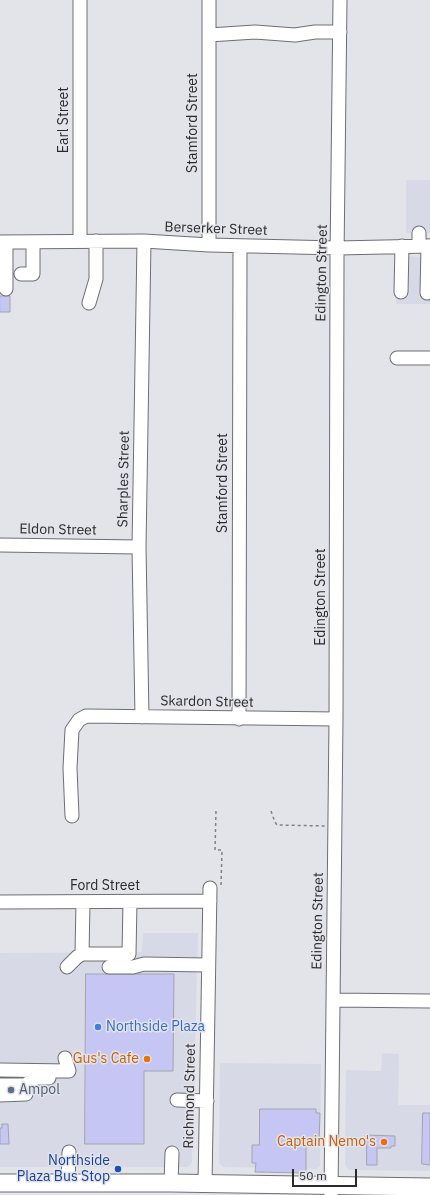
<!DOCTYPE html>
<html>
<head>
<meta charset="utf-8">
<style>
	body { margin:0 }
	#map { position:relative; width:430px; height:1195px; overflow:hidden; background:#e3e3ea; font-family:"IBM Plex Sans",sans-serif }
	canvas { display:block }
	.scale { position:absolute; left:292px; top:1169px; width:65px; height:18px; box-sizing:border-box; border:2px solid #2a2a2c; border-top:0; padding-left:5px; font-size:12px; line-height:14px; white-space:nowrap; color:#2a2a2c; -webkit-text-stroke:3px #e3e3ea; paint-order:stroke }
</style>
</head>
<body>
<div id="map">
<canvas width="430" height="1195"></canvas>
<div class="scale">50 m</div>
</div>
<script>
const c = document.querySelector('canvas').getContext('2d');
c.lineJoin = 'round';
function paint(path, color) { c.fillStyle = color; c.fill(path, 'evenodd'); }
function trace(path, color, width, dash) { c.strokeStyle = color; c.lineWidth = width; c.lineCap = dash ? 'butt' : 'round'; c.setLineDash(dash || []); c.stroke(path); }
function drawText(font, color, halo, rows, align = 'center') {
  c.font = font + ' "IBM Plex Sans",sans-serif'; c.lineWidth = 3; c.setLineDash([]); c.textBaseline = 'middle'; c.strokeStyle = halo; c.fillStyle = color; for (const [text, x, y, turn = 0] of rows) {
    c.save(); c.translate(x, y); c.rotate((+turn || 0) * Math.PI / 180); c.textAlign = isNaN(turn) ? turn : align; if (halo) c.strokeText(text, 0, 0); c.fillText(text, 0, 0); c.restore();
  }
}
paint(new Path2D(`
	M 406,180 L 430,180 L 430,233 L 406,233 Z
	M 396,256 L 430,257 L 430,304 L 396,304 Z
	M 143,933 L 198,933 L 192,1162 L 188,1167 L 0,1167 L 0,953 L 142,952 Z
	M 382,1053 L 399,1054 L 398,1105 L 430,1105 L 430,1171 L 349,1170 L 345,1165 L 346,1070 L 381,1071 Z
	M 220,1063 L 321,1064 L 320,1166 L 316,1169 L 223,1167 L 219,1163 Z`), '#d8d9e7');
const building = new Path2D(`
	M 0,296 L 10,296 L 10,312 L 0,312 Z
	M 86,974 L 174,974 L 173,1071 L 144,1071 L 144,1144 L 85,1144 Z
	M 260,1109 L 316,1109 L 316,1113 L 320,1113 L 319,1143 L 306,1143 L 306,1173 L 255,1172 L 256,1163 L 252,1163 L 252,1145 L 259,1145 Z
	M 423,1113 L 430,1113 L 430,1165 L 422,1164 Z
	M 2,1124 L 8,1124 L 9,1144 L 0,1144 L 0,1128 L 2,1128 Z
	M 367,1135 L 395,1136 L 395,1146 L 391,1146 L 391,1148 L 377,1148 L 377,1165 L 367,1165 Z`);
paint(building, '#c5c6f4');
trace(building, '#a3a4aa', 1);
const minor = new Path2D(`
	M 80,0 L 80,241
	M 209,35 L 255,32 L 295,35 L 315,32 L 340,32
	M 419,233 L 419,246
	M 0,242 L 144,241 L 209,245 L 338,248 L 430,246
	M 209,245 L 209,0
	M 21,274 L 33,274 L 33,242
	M 6,289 L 6,242
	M 401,292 L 402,246
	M 427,293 L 428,246
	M 89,303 L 96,279 L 96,241
	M 397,358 L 430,358
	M 0,545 L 139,547
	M 142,717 L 139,547 L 144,241
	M 239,719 L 240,247
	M 72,816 L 70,768 L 72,730 L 79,720 L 86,716 L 336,719
	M 0,902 L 210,901
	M 82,954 L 129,954 L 130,902
	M 67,967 L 77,957 L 82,954 L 83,902
	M 109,967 L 133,967 L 144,964 L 208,965
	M 333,1000 L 430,1001
	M 0,1070 L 69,1071 L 65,1058
	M 0,1085 L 25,1085 L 36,1078 L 49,1078
	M 0,1095 L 26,1094 L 25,1085
	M 177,1100 L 207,1101
	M 68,1183 L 69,1152
	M 171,1183 L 172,1153
	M 205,1185 L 210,888
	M 331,1195 L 336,719 L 337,258 L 340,0`);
const major = new Path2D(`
	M 0,1183 L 171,1183 L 430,1187`);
trace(minor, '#6e6f75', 15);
trace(major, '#6e6f75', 19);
trace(new Path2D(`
	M 216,811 L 215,850 L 222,850 L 221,885
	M 271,811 L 275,822 L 277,825 L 325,826`), '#808084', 1.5, [3, 3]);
trace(minor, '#fff', 13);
trace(major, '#fff', 17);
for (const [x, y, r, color] of [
	[98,1027,4,"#3f7fe0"],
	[147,1059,4,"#e8710a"],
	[11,1090,4,"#5c6f8a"],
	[384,1142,4,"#e8710a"],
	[118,1169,4,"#1a4fb4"]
]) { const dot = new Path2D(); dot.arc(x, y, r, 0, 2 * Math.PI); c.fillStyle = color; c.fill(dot); trace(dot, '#e3e3ea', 1.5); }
drawText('14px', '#2a2a2c', '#e3e3ea', [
	["Earl Street",64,120,-90],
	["Stamford Street",193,123,-90],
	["Berserker Street",216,229,2],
	["Edington Street",322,273,-89],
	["Sharples Street",124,479,-89],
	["Stamford Street",223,483,-90],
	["Eldon Street",58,530,1],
	["Edington Street",321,597,-90],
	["Skardon Street",207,702,1],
	["Ford Street",105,886],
	["Edington Street",318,921,-89],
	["Richmond Street",190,1096,-89]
]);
drawText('14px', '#366cbe', '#e3e3ea', [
	["Northside Plaza",106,1027]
], 'left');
drawText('14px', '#c56008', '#e3e3ea', [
	["Gus's Cafe",139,1059],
	["Captain Nemo's",376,1142]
], 'right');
drawText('14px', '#4e5e75', '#e3e3ea', [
	["Ampol",19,1090]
], 'left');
drawText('14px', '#164399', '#e3e3ea', [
	["Northside",110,1161],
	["Plaza Bus Stop",110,1177]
], 'right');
</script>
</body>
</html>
